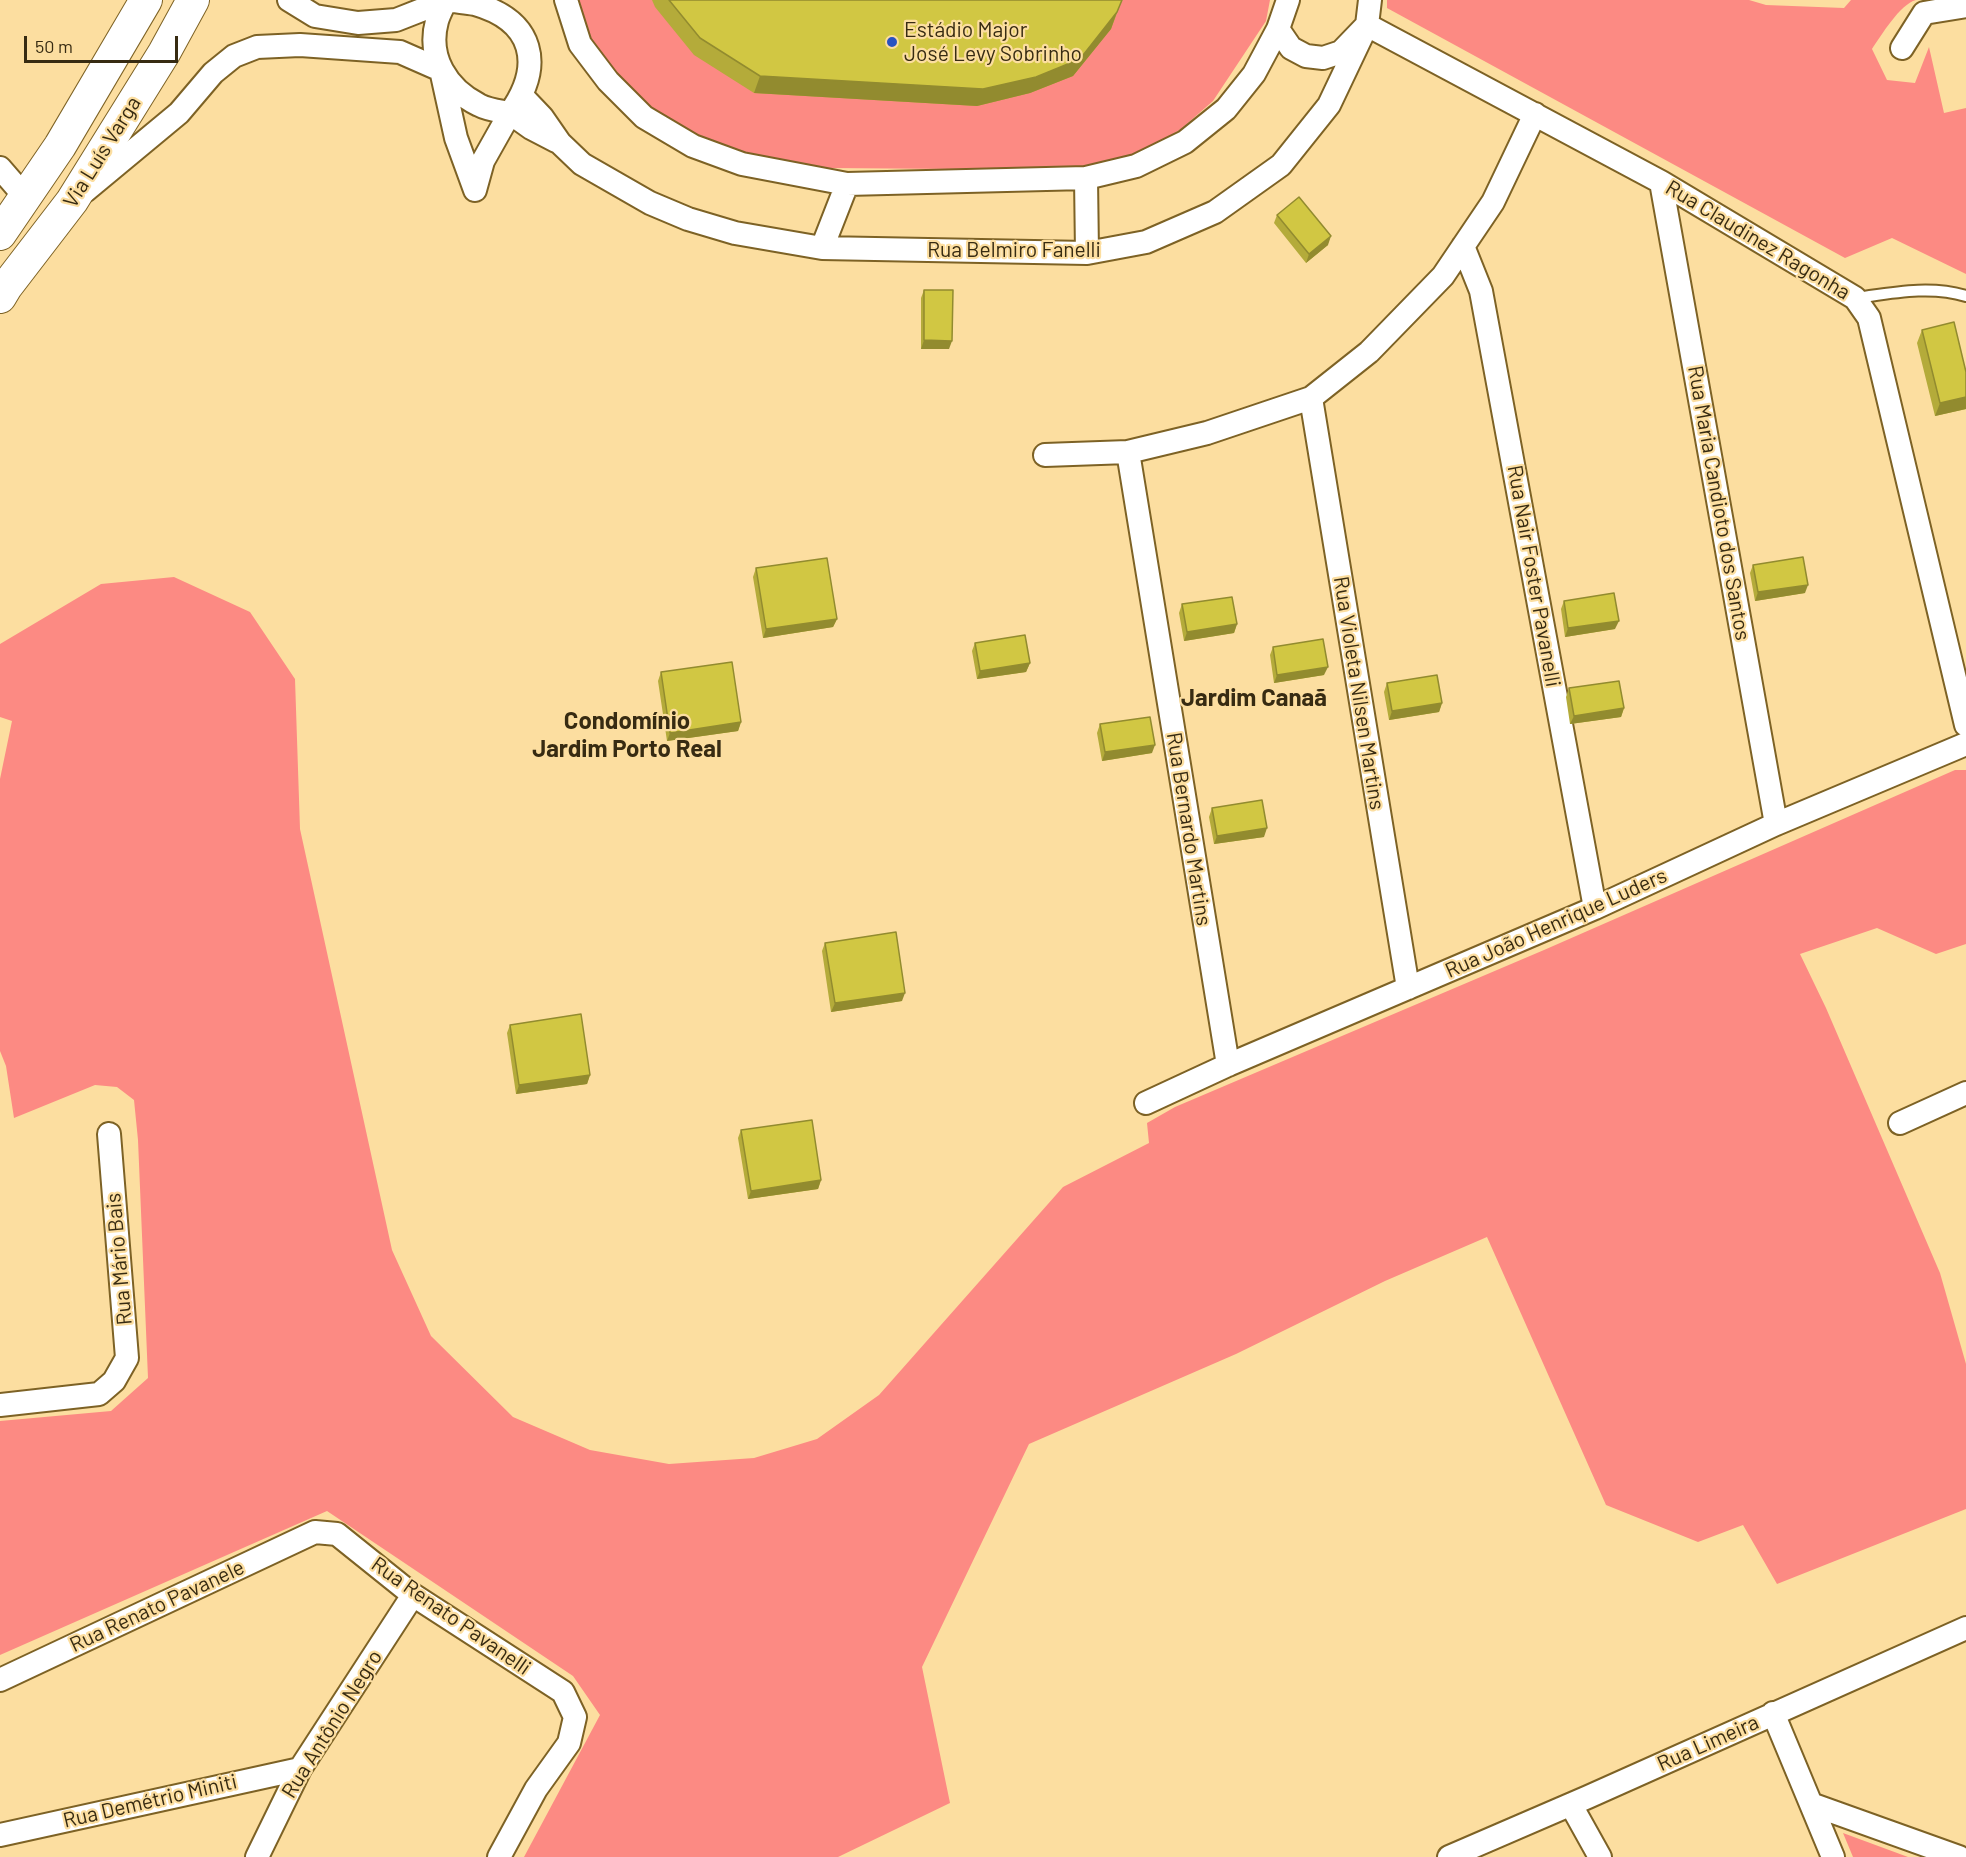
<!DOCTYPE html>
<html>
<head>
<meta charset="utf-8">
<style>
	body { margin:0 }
	#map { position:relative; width:1966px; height:1857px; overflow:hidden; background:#fcdea0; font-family:Barlow,sans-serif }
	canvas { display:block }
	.scale { position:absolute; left:24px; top:36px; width:154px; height:27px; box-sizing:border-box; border:3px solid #372b12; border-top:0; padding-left:8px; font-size:18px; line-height:21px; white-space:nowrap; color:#372b12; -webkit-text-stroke:4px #fcdea0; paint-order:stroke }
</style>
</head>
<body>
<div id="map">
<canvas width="1966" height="1857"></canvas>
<div class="scale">50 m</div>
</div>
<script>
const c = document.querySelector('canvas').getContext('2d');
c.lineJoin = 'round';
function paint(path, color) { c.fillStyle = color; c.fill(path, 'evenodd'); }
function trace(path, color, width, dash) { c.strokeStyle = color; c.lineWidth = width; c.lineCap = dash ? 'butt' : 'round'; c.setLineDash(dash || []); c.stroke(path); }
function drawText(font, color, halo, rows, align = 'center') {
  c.font = font + ' Barlow,sans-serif'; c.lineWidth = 4.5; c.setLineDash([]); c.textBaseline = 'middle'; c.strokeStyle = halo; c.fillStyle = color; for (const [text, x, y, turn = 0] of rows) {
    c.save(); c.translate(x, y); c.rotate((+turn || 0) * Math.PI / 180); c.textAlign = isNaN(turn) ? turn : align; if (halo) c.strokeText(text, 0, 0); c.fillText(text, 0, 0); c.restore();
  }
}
paint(new Path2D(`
	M 571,0 L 1270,0 L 1266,21 L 1213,101 L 1181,129 L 1133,158 L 1084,170 L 827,168 L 737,153 L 650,116 L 588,43 Z
	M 1387,0 L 1749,0 L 1766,5 L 1844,8 L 1851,0 L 1916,0 C 1900,4 1881,36 1872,49 L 1887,80 L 1915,83 L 1929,47 L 1944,113 L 1966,108 L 1966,274 L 1892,238 L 1845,258 L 1387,8 Z
	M 174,577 L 250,612 L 295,679 L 300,829 L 392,1250 L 431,1336 L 513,1417 L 590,1450 L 669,1464 L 754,1458 L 817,1439 L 879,1395 L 1063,1187 L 1149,1143 L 1147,1123 L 1175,1107 L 1544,950 L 1955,770 L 1966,770 L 1966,944 L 1936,954 L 1877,928 L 1800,954 L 1826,1008 L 1940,1273 L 1966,1364 L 1966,1509 L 1777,1584 L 1743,1525 L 1698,1542 L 1606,1505 L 1487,1237 L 1385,1281 L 1236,1354 L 1029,1444 L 922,1667 L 950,1803 L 838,1857 L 524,1857 L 600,1715 L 573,1676 L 327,1511 L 0,1655 L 0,1421 L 111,1411 L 148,1378 L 138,1140 L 134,1100 L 117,1087 L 95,1085 L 14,1118 L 6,1066 L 0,1051 L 0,779 L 12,721 L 0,717 L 0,644 L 101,584 Z
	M 1843,1833 L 1908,1857 L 1853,1857 Z`), '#fc8a83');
const service = new Path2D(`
	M 1856,298 C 1892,293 1930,285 1966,296`);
const minor = new Path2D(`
	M 289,0 L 315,16 L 358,23 L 396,20 L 447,0
	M 446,0 C 456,2 466,2 475,4 C 534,21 544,65 510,113 C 500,111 488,110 479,105 C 447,89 427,57 437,21 C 439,14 443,7 446,0 Z
	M 566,0 L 580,44 L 608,81 L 644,117 L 693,146 L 742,164 L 847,184 L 1086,178 L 1136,166 L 1185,142 L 1226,109 L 1254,74 L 1278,29 L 1288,0
	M 1278,29 L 1291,48 L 1306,56 L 1323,58 L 1341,52 L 1367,25 L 1661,182 L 1855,298 L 1869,318 L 1966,725
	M 1902,48 L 1924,13 L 1966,6
	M 522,96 L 542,117 L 560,143 L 582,164 L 650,203 L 688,219 L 735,233 L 822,248 L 1087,253 L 1146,242 L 1215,212 L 1281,165 L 1329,105 L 1367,25 L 1370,0
	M 0,168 L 26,198
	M 1086,178 L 1087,253
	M 1661,182 L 1776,824
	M 475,190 L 483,161 L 510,113 L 531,128 L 556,141
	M 85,191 L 179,113 L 213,73 L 234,56 L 257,47 L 300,45 L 400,52 L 441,70 L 456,138 L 475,190
	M 1463,246 L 1481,291 L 1595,908
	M 822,248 L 847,184
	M 1311,398 L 1408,988
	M 1128,452 L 1228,1065
	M 1045,455 L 1128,452 L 1207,433 L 1311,398 L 1369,352 L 1443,276 L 1493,202 L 1535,114
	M 1146,1103 L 1228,1065 L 1595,908 L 1776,824 L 1966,744
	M 1900,1123 L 1966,1093
	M 0,1405 L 99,1394 L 114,1381 L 127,1358 L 109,1134
	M 0,1680 L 315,1532 L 337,1534 L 413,1595 L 563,1692 L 575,1717 L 569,1743 L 536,1789 L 499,1857
	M 1773,1713 L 1833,1857
	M 1811,1804 L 1959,1857
	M 1571,1805 L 1600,1857
	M 0,1835 L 300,1769
	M 257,1857 L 300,1769 L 413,1595
	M 1449,1857 L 1588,1797 L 1966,1628`);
const secondary = new Path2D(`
	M 0,234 L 60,146 L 146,0
	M 0,297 L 6,287 L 72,201 L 164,53 L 193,0`);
trace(service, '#7d6225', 14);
trace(minor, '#7d6225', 26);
trace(secondary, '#7d6225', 34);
trace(service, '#fff', 10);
trace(minor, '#fff', 22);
trace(secondary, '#fff', 32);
paint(new Path2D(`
	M 652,0 L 1122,0 L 1111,29 L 1073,76 L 1030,93 L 977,106 L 754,93 L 694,55 L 655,7 Z
	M 1277,215 L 1328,245 L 1306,263 L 1274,223 Z
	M 924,290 L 949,349 L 921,349 L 921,298 Z
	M 1922,330 L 1966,372 L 1966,409 L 1935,416 L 1917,343 Z
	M 1753,565 L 1805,593 L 1755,601 L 1750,573 Z
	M 756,568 L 837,619 L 833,627 L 763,638 L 753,577 Z
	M 1564,601 L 1615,629 L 1565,637 L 1561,609 Z
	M 1182,604 L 1237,624 L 1234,633 L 1184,641 L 1179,613 Z
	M 975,643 L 1030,663 L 1026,672 L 977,679 L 972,651 Z
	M 1273,647 L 1324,675 L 1274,683 L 1270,655 Z
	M 661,672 L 741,722 L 738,731 L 667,741 L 658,681 Z
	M 1387,683 L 1442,703 L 1439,712 L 1389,720 L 1384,692 Z
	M 1569,688 L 1624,708 L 1621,717 L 1570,724 L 1566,697 Z
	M 1100,724 L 1152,753 L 1102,761 L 1097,733 Z
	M 1212,808 L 1264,837 L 1214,844 L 1209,817 Z
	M 825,943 L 902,1001 L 831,1012 L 822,951 Z
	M 510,1025 L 590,1075 L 587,1084 L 516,1094 L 507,1033 Z
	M 741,1130 L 821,1180 L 818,1189 L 748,1199 L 738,1138 Z`), '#b4ab3a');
paint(new Path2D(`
	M 1117,12 L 1111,29 L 1073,76 L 1030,93 L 977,106 L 754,93 L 760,76 Z
	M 1331,236 L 1328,245 L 1306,263 L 1309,254 Z
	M 924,340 L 952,341 L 949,349 L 921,349 Z
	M 1966,397 L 1966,409 L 1935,416 L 1940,403 Z
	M 1808,585 L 1805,593 L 1755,601 L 1758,592 Z
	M 837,619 L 833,627 L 763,638 L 766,629 Z
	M 1619,621 L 1615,629 L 1565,637 L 1568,628 Z
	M 1237,624 L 1234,633 L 1184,641 L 1187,632 Z
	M 1030,663 L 1026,672 L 977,679 L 980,671 Z
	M 1328,667 L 1324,675 L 1274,683 L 1277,675 Z
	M 1442,703 L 1439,712 L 1389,720 L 1392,711 Z
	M 1624,708 L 1621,717 L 1570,724 L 1574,716 Z
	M 741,722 L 738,731 L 667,741 L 670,733 Z
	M 1155,745 L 1152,753 L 1102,761 L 1105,752 Z
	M 1267,828 L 1264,837 L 1214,844 L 1217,836 Z
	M 905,993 L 902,1001 L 831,1012 L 835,1003 Z
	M 590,1075 L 587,1084 L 516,1094 L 519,1085 Z
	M 821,1180 L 818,1189 L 748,1199 L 751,1191 Z`), '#928b2f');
const building = new Path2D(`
	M 669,0 L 1122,0 L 1117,12 L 1080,59 L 1036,77 L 983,89 L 760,76 L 700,38 Z
	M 1299,197 L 1331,236 L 1309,254 L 1277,215 Z
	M 924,290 L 953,290 L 952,341 L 924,340 Z
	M 1954,322 L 1966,372 L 1966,397 L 1940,403 L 1922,330 Z
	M 1803,557 L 1808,585 L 1758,592 L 1753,565 Z
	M 827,558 L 837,619 L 766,629 L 756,568 Z
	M 1614,593 L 1619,621 L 1568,628 L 1564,601 Z
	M 1232,597 L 1237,624 L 1187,632 L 1182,604 Z
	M 1025,635 L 1030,663 L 980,671 L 975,643 Z
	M 1323,639 L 1328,667 L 1277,675 L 1273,647 Z
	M 732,662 L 741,722 L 670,733 L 661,672 Z
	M 1437,675 L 1442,703 L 1392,711 L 1387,683 Z
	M 1619,681 L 1624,708 L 1574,716 L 1569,688 Z
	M 1150,717 L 1155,745 L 1105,752 L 1100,724 Z
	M 1262,800 L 1267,828 L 1217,836 L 1212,808 Z
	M 896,932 L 905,993 L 835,1003 L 825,943 Z
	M 581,1014 L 590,1075 L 519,1085 L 510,1025 Z
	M 812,1120 L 821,1180 L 751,1191 L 741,1130 Z`);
paint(building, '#d1c743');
trace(building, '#928b2f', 1.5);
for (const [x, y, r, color] of [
	[892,42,6,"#2952c1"]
]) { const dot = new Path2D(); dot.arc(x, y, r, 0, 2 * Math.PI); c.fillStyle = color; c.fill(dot); trace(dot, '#fcdea0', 2); }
drawText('21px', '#372b12', '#fcdea0', [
	["Estádio Major",904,30],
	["José Levy Sobrinho",904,54]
], 'left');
drawText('21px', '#372b12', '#fcdea0', [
	["Via Luís Varga",102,152,-58],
	["Rua Claudinez Ragonha",1758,240,31],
	["Rua Belmiro Fanelli",1014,250],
	["Rua Maria Candioto dos Santos",1719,503,80],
	["Rua Nair Foster Pavanelli",1534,576,80],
	["Rua Violeta Nilsen Martins",1359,693,81],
	["Rua Bernardo Martins",1189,829,81],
	["Rua João Henrique Luders",1556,923,-24],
	["Rua Mário Bais",119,1259,-95],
	["Rua Renato Pavanele",157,1606,-25],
	["Rua Renato Pavanelli",451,1616,35],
	["Rua Antônio Negro",332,1724,-58],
	["Rua Limeira",1708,1743,-24],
	["Rua Demétrio Miniti",150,1801,-13]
]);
drawText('bold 24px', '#372b12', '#fcdea0', [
	["Jardim Canaã",1254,698],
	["Condomínio",627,721],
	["Jardim Porto Real",627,749]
]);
</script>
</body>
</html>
